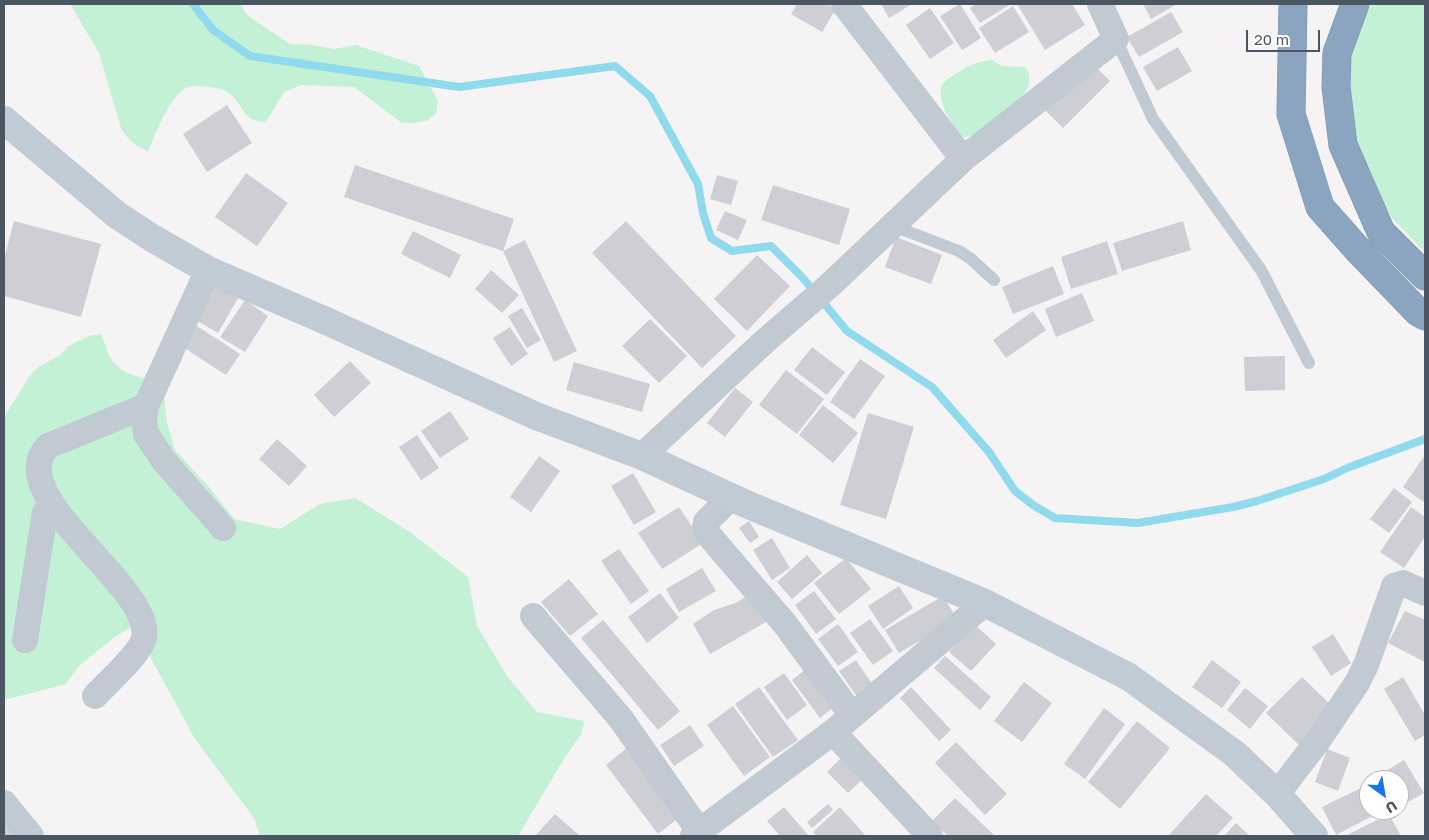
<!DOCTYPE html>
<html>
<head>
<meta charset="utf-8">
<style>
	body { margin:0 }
	#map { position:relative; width:1429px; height:840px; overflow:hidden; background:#f5f3f3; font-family:"Golos Text",sans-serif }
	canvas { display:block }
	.frame { position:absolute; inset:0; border:5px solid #4a5661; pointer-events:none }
	.north { position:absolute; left:1359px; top:770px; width:50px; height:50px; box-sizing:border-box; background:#fff; border:1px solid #b7bbc0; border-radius:50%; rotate:148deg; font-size:14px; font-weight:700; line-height:20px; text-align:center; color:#4a5661 }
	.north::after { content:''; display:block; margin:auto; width:18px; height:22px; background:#1a73e8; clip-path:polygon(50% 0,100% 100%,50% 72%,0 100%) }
	.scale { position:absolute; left:1246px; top:30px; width:74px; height:22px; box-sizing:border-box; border:2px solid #4a5661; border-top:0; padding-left:6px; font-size:15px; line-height:18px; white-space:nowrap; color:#4a5661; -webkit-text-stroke:4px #fff; paint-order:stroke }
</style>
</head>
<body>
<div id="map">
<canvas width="1429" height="840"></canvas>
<div class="frame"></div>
<div class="north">U</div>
<div class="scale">20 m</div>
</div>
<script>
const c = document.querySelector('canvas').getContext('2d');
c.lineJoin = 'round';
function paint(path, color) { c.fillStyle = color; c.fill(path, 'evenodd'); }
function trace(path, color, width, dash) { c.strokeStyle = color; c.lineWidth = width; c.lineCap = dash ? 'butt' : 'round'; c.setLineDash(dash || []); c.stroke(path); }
paint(new Path2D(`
	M 70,4 L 240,4 L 248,16 L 290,44 L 312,45 L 334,49 L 356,45 L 419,66 L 438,101 L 436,114 L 426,121 L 414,123 L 402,123 L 354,87 L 301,85 L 284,92 L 266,122 C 242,121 246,109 232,96 C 224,88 217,88 207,87 C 203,87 196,85 192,86 C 171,89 156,134 148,151 C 135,146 128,140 121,128 L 99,53 Z
	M 1372,4 L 1425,4 L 1425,252 L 1392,218 L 1359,161 L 1344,94 L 1348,58 L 1365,15 Z
	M 992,60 L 1002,66 L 1025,67 C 1032,75 1030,85 1025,93 C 1011,106 982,138 962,137 C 953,125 934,99 943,84 C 946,79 954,75 959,72 C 970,65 979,61 992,60 Z
	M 100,334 C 104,340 106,346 108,353 C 116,372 136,377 155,381 L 164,396 L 167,423 L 175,450 L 209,487 L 234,519 L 280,529 L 320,504 L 355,498 L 410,532 L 468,577 L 477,626 L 507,676 L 537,712 L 584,721 L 582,733 L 565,757 L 518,836 L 260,836 L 254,818 L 195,739 L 140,638 L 132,627 L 113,638 L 79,666 L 66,684 L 4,700 L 4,417 L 31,374 L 40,366 L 61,355 L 68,346 L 89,336 Z`), '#c3f1d5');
trace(new Path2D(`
	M 193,4 L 213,30 L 250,56 L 459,87 L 615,66 L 650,96 L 698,184 L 703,213 L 711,238 L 732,251 L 771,246 L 802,277 L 847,331 L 932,387 L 989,452 L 1015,491 L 1033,505 L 1055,518 L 1138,523 L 1233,507 L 1257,501 L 1324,479 L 1347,468 L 1425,439`), '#90daee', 8);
paint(new Path2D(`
	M 797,4 L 827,4 L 836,9 L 822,32 L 791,14 Z
	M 881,4 L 912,4 L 889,18 Z
	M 960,4 L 981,38 L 962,50 L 940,16 Z
	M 976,4 L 1011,4 L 980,23 L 970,8 Z
	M 1017,4 L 1072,4 L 1085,25 L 1045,50 Z
	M 1143,4 L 1177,4 L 1151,19 Z
	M 1013,6 L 1029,32 L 995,53 L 979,28 Z
	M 930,8 L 954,43 L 930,59 L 906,25 Z
	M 1171,12 L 1183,32 L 1139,57 L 1127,37 Z
	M 1178,47 L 1192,71 L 1157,91 L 1143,67 Z
	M 1091,62 L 1110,81 L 1063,128 L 1044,109 Z
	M 227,105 L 252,143 L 207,172 L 183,134 Z
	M 355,165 L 514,219 L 503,251 L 344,197 Z
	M 246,173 L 288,203 L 257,246 L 215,217 Z
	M 717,175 L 738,181 L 731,205 L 710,199 Z
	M 773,185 L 850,209 L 839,245 L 761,220 Z
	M 725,211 L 747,220 L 738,240 L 716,230 Z
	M 14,221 L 101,244 L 81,317 L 4,296 L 4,259 Z
	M 626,221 L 736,336 L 702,368 L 592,253 Z
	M 1183,221 L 1191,250 L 1122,271 L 1113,243 Z
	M 413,231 L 461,255 L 450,278 L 401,254 Z
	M 896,237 L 942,255 L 931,284 L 885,267 Z
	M 525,240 L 577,351 L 554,362 L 503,251 Z
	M 1107,241 L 1118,274 L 1071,289 L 1061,257 Z
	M 757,255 L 790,286 L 747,331 L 714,299 Z
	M 1053,266 L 1064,294 L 1013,314 L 1002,287 Z
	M 491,270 L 519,295 L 502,313 L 475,289 Z
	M 213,285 L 238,298 L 218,333 L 194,319 Z
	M 1082,293 L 1094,321 L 1056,337 L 1045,309 Z
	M 245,300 L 268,316 L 245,352 L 220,337 Z
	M 522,308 L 541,340 L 527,348 L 508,316 Z
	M 1033,311 L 1046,330 L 1006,358 L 993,340 Z
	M 650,319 L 687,356 L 659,383 L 622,346 Z
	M 197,326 L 240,354 L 226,375 L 183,347 Z
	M 510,327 L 528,354 L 511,366 L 493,338 Z
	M 812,347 L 845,372 L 827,395 L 794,370 Z
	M 1285,356 L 1285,390 L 1245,391 L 1244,357 Z
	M 860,359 L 885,376 L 854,419 L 830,402 Z
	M 350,361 L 371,383 L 334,417 L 314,395 Z
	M 574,362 L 650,384 L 642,412 L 566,390 Z
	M 786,370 L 824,399 L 797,434 L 759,405 Z
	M 735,388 L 753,402 L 725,437 L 707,423 Z
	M 823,405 L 858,433 L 833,463 L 799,435 Z
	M 450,411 L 469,439 L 440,458 L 421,431 Z
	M 868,413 L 914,427 L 886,519 L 840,505 Z
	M 417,435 L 439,468 L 421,480 L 399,447 Z
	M 277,439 L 307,466 L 289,486 L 259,459 Z
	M 1425,455 L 1425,503 L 1403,487 Z
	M 539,456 L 560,471 L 531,512 L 510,497 Z
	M 633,473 L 656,512 L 634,525 L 611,486 Z
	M 1394,488 L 1412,502 L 1389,533 L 1370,519 Z
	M 679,507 L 703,543 L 662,569 L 638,533 Z
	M 1411,507 L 1425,517 L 1425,537 L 1404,568 L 1380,552 Z
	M 749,521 L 759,537 L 750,543 L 739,528 Z
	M 772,538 L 790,568 L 772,580 L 753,550 Z
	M 619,549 L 649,591 L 631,604 L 601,561 Z
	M 807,555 L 822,573 L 792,599 L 777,582 Z
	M 846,558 L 871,589 L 839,614 L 814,583 Z
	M 702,568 L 716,591 L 679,612 L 666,589 Z
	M 569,579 L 598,614 L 570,636 L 541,602 Z
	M 899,586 L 913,608 L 883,629 L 868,606 Z
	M 814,591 L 836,619 L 816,634 L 795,605 Z
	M 660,593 L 679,618 L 647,643 L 628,617 Z
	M 749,594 L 766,622 L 710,654 L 693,624 L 714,610 L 736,603 Z
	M 943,596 L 957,619 L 899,653 L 885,630 Z
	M 1405,611 L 1425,620 L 1425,662 L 1388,643 Z
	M 870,619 L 893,651 L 873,665 L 850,633 Z
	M 603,620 L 680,711 L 658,730 L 581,638 Z
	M 838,624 L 858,652 L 838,666 L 818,639 Z
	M 974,624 L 996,644 L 971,671 L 949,652 Z
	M 1333,634 L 1351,663 L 1331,676 L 1312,647 Z
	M 945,656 L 991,697 L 980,710 L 934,668 Z
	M 856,660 L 874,687 L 858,698 L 839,671 Z
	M 1212,660 L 1241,682 L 1222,708 L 1192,687 Z
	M 810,666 L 839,703 L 820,718 L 792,680 Z
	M 784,673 L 807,705 L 787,720 L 764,687 Z
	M 1302,677 L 1336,710 L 1300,746 L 1266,713 Z
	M 1403,677 L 1425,715 L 1425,735 L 1415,741 L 1384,689 Z
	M 1024,682 L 1052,703 L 1022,742 L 994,721 Z
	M 759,687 L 798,740 L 773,757 L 735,704 Z
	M 911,687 L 951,730 L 939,741 L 900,698 Z
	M 1245,688 L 1268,706 L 1250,729 L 1227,710 Z
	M 733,706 L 770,757 L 744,776 L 707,725 Z
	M 1104,708 L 1125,724 L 1085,779 L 1064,764 Z
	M 1137,721 L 1170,748 L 1120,809 L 1088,782 Z
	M 690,725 L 704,746 L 674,766 L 660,745 Z
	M 956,742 L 1007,794 L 985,815 L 935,763 Z
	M 628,747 L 681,816 L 658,834 L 606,765 Z
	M 1327,749 L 1350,758 L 1338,791 L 1315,782 Z
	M 847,752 L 868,774 L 848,793 L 827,772 Z
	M 1404,760 L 1424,793 L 1399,807 L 1399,780 L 1375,780 L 1374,778 Z
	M 1369,784 L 1369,810 L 1384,810 L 1336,835 L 1322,807 Z
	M 1206,794 L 1233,818 L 1216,836 L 1168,836 Z
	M 955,798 L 995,836 L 948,836 L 932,821 Z
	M 828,804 L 833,810 L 812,828 L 807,822 Z
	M 784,807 L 809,836 L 780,836 L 767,821 Z
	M 840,807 L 865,835 L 863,836 L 817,836 L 813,832 Z
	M 555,814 L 580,836 L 535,836 Z
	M 1389,814 L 1401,836 L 1345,836 Z
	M 4,817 L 21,836 L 4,836 Z
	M 1236,823 L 1250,836 L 1224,836 Z`), '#cdcfd5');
const highway = new Path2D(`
	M 1293,4 L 1291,114 L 1320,207 L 1358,250 L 1418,312 L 1425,316
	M 1355,4 L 1337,53 L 1336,87 L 1343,145 L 1381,232 L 1425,276`);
trace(highway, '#7690ad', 29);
trace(new Path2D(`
	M 1116,39 L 1153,119 L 1261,270 L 1309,363
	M 893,226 L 959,251 L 971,259 L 994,280`), '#c1cad2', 12);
trace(new Path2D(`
	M 844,4 L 963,159
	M 208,270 L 146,406 L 144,420 L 146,434 L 164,461 L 223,528
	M 642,456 L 765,341 L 830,285 L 963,159 L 1116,39 L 1100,4
	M 731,497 L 706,522 L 705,528 L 707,533 L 785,624 L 852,715
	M 533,616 L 621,719 L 699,831
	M 25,640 L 45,512
	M 95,696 C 107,683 141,653 144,638 C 154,585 0,497 48,446 L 146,406
	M 833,732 L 930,836
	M 1277,794 L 1317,742 L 1357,683 L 1366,665 L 1394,586 L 1403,583 L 1425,593
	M 4,803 L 31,836
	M 693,836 L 833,732 L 985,603`), '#c1cad2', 26);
trace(new Path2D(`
	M 4,120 L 117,215 L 152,238 L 208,270 L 324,320 L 536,416 L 642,456 L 746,504 L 985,603 L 1129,677 L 1235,754 L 1277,794 L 1314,836`), '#c1cbd6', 28);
trace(highway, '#8ba5c1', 28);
</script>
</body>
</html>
